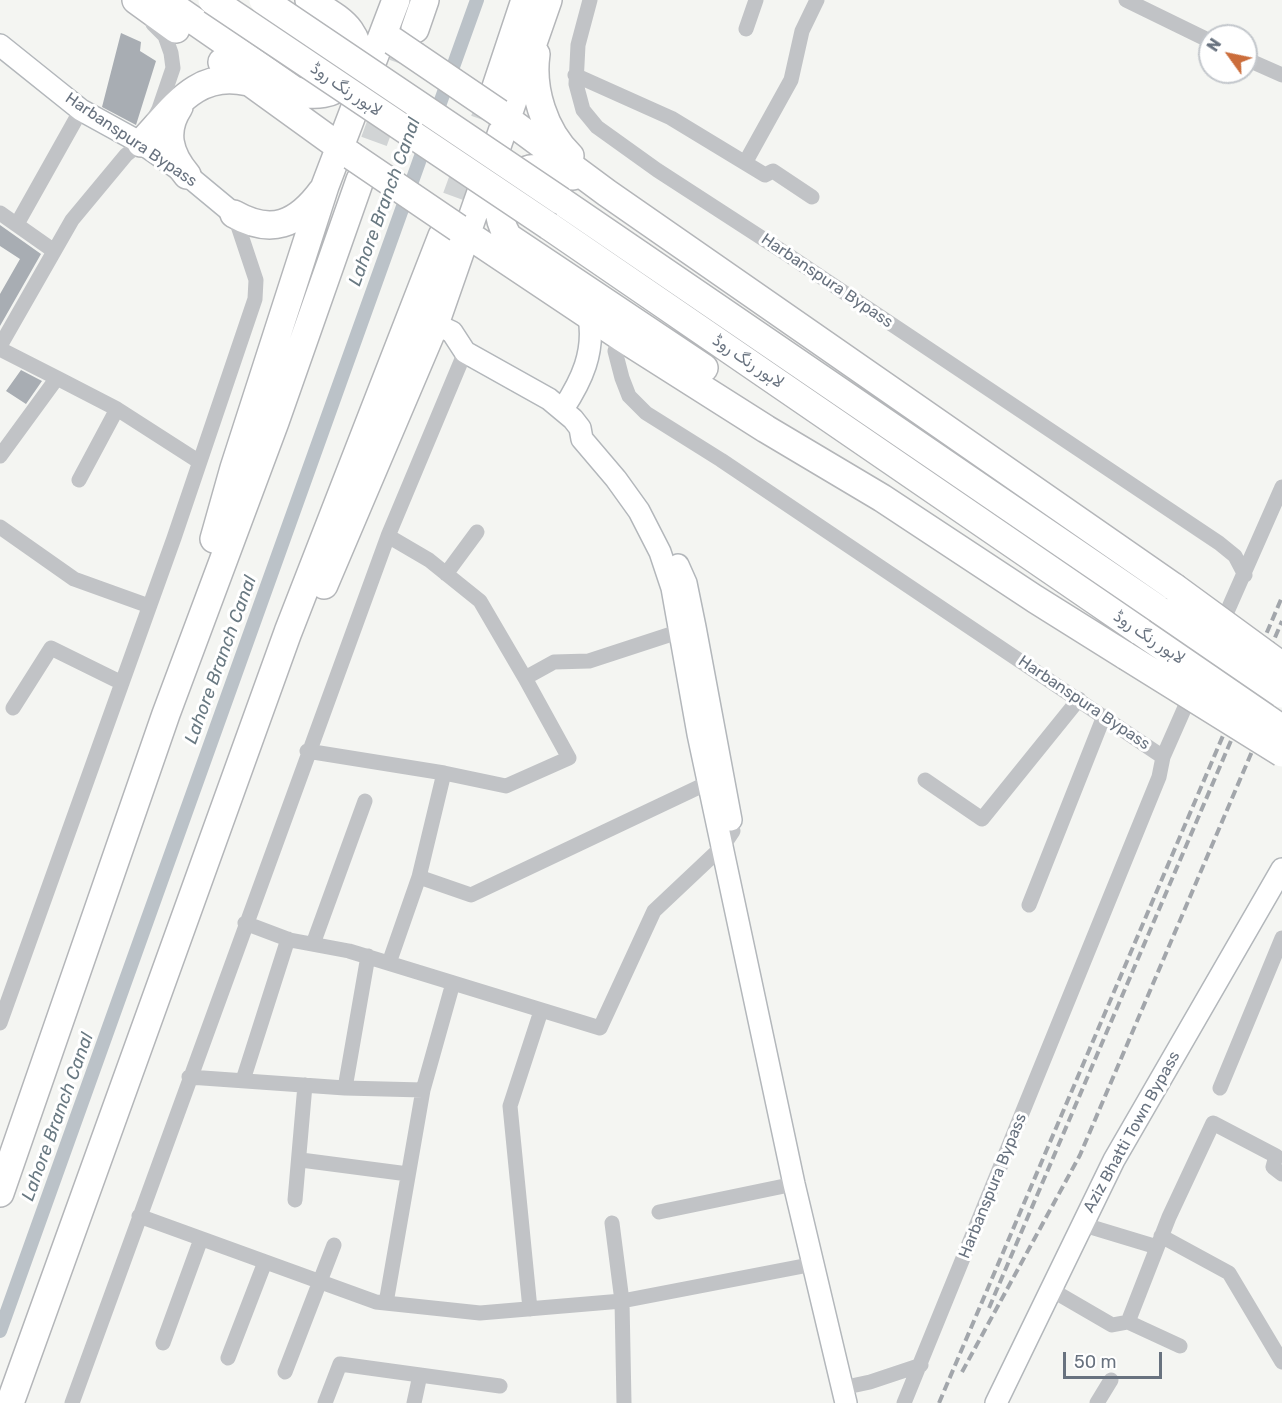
<!DOCTYPE html>
<html>
<head>
<meta charset="utf-8">
<style>
	body { margin:0 }
	#map { position:relative; width:1282px; height:1403px; overflow:hidden; background:#f4f5f2; font-family:Rubik,sans-serif }
	canvas { display:block }
	.north { position:absolute; left:1198px; top:24px; width:60px; height:60px; box-sizing:border-box; background:#fff; border:2px solid #c3c7cc; border-radius:50%; rotate:303deg; font-size:16px; font-weight:700; line-height:24px; text-align:center; color:#68727f }
	.north::after { content:''; display:block; margin:auto; width:21px; height:27px; background:#cb6d3b; clip-path:polygon(50% 0,100% 100%,50% 72%,0 100%) }
	.scale { position:absolute; left:1063px; top:1352px; width:99px; height:27px; box-sizing:border-box; border:3px solid #68727f; border-top:0; padding-left:8px; font-size:18px; line-height:21px; white-space:nowrap; color:#68727f; -webkit-text-stroke:4px #fff; paint-order:stroke }
</style>
</head>
<body>
<div id="map">
<canvas width="1282" height="1403"></canvas>
<div class="north">N</div>
<div class="scale">50 m</div>
</div>
<script>
const c = document.querySelector('canvas').getContext('2d');
c.lineJoin = 'round';
function trace(path, color, width, dash) { c.strokeStyle = color; c.lineWidth = width; c.lineCap = dash ? 'butt' : 'round'; c.setLineDash(dash || []); c.stroke(path); }
function paint(path, color) { c.fillStyle = color; c.fill(path, 'evenodd'); }
function drawText(font, color, halo, rows, align = 'center') {
  c.font = font + ' Rubik,Vazirmatn,sans-serif'; c.lineWidth = 6; c.setLineDash([]); c.textBaseline = 'middle'; c.strokeStyle = halo; c.fillStyle = color; for (const [text, x, y, turn = 0] of rows) {
    c.save(); c.translate(x, y); c.rotate((+turn || 0) * Math.PI / 180); c.textAlign = isNaN(turn) ? turn : align; if (halo) c.strokeText(text, 0, 0); c.fillText(text, 0, 0); c.restore();
  }
}
trace(new Path2D(`
	M 0,1331 L 477,0`), '#bbc2c8', 14);
paint(new Path2D(`
	M 121,33 L 141,42 L 140,51 L 156,61 L 136,125 L 102,107 Z
	M 0,225 L 41,254 L 0,326 L 0,294 L 20,259 L 0,246 Z
	M 21,370 L 42,381 L 26,404 L 6,391 Z`), '#a8adb3');
trace(new Path2D(`
	M 360,180 L 415,29
	M 442,236 L 496,87`), '#d1d4d5', 27, [27, 14]);
const secondary = new Path2D(`
	M 0,45 L 81,110 L 141,143 L 187,175 L 234,214
	M 435,324 L 452,332 L 465,352 L 549,399 L 573,419 L 580,428 L 582,439 L 616,479 L 639,511 L 660,552 L 672,588 L 698,734 L 794,1184 L 846,1403
	M 563,409 C 582,380 595,352 589,317
	M 678,565 L 686,583 L 695,627 L 731,820
	M 996,1403 L 1114,1160 L 1282,869`);
const highway = new Path2D(`
	M 136,0 L 176,29
	M 164,0 L 294,90 C 334,107 377,70 350,31 C 341,18 322,9 309,0
	M 415,29 L 425,0
	M 536,54 C 531,89 544,131 570,156
	M 222,62 L 352,156
	M 496,87 L 525,0
	M 179,107 C 163,131 169,154 187,175
	M 499,113 L 607,193 L 1174,587
	M 141,143 C 173,110 196,69 248,82
	M 573,176 C 524,151 479,187 508,237 L 704,368
	M 561,201 L 1161,611
	M 234,214 C 271,235 297,225 322,191
	M 549,226 L 1141,632
	M 458,228 L 621,337 L 766,429 L 882,498 L 1035,599 L 1126,656
	M 214,539 L 234,468 L 325,186 L 396,0
	M 324,585 L 435,324 L 548,0
	M 0,1193 L 166,714 L 275,422 L 360,180
	M 10,1403 L 288,632 L 442,236`);
trace(secondary, '#b3b7bb', 24);
trace(highway, '#b4b6b9', 30);
trace(new Path2D(`
	M 590,0 L 578,45 L 576,84 L 583,110 L 597,127 L 657,170 L 785,253 L 1219,543 L 1235,556 L 1245,575
	M 1126,0 L 1210,41
	M 746,29 L 756,0
	M 1246,59 L 1282,75
	M 575,75 L 671,118 L 765,175 L 773,171 L 812,197
	M 745,163 L 791,80 L 802,31 L 817,0
	M 0,213 L 54,251
	M 17,224 L 81,110
	M 621,337 L 615,351 L 622,378 L 629,396 L 646,413 L 721,460 L 1163,757
	M 0,346 L 72,220 L 126,155 L 141,143 L 159,109 L 173,68 L 171,53 L 165,36 L 153,24
	M 0,349 L 57,378 L 0,456
	M 57,378 L 117,409 L 198,461
	M 79,480 L 117,409
	M 0,527 L 74,579 L 149,606
	M 388,536 L 429,560 L 480,601 L 525,678
	M 446,574 L 477,532
	M 13,708 L 51,648 L 122,683
	M 307,751 L 444,773
	M 925,780 L 982,819 L 1079,699
	M 419,877 L 444,773 L 506,786 L 569,758 L 525,678 L 554,662 L 589,661 L 690,628
	M 1029,905 L 1104,716
	M 245,923 L 290,940 L 349,951 L 600,1028 L 654,911 L 723,846 L 733,831
	M 313,944 L 365,801
	M 389,963 L 419,877 L 471,895 L 716,779
	M 0,1023 L 174,538 L 255,299 L 256,280 L 234,214
	M 189,1077 L 345,1088 L 423,1090
	M 243,1080 L 288,939
	M 345,1088 L 368,956
	M 1220,1088 L 1282,938
	M 301,1160 L 408,1174
	M 295,1200 L 305,1085
	M 659,1212 L 794,1184
	M 139,1216 L 376,1302 L 480,1313 L 622,1301 L 814,1264
	M 612,1223 L 622,1301 L 624,1403
	M 1081,1224 L 1157,1247
	M 1161,1236 L 1229,1273 L 1282,1362
	M 1050,1289 L 1112,1325 L 1128,1322
	M 386,1303 L 423,1090 L 453,983
	M 530,1309 L 510,1106 L 541,1011
	M 163,1343 L 201,1239
	M 1180,1346 L 1128,1322 L 1169,1217 L 1213,1123 L 1276,1156 L 1273,1167 L 1282,1174
	M 228,1358 L 265,1262
	M 285,1372 L 334,1245
	M 842,1388 L 870,1382 L 921,1365
	M 72,1403 L 388,536 L 465,352
	M 325,1403 L 340,1364 L 500,1386
	M 414,1403 L 420,1375
	M 904,1403 L 1159,777 L 1163,757 L 1282,487
	M 1097,1403 L 1111,1380`), '#c1c3c6', 15);
trace(secondary, '#fff', 21);
trace(highway, '#fff', 27);
trace(new Path2D(`
	M 989,1308 L 1282,621
	M 962,1372 L 1080,1155 L 1282,681
	M 939,1403 L 1282,597`), '#a2a6ab', 4, [9, 4.5]);
const highwayBridge = new Path2D(`
	M 212,0 L 549,226
	M 263,0 L 561,201
	M 393,41 L 499,113
	M 352,156 L 458,228
	M 1174,587 L 1282,666
	M 1161,611 L 1282,694
	M 1141,632 L 1282,729
	M 1126,656 L 1282,753`);
trace(highwayBridge, '#b4b6b9', 30, []);
trace(highwayBridge, '#fff', 27);
drawText('16px', '#68727f', '#fff', [
	["لاہور رنگ روڈ",346,90,34],
	["Harbanspura Bypass",131,140,34],
	["Harbanspura Bypass",827,281,34],
	["لاہور رنگ روڈ",748,362,34],
	["لاہور رنگ روڈ",1149,638,34],
	["Harbanspura Bypass",1084,703,34],
	["Aziz Bhatti Town Bypass",1132,1132,-61],
	["Harbanspura Bypass",993,1186,-68]
]);
drawText('italic 18px', '#697982', '#fff', [
	["Lahore Branch Canal",385,202,-70],
	["Lahore Branch Canal",221,660,-70],
	["Lahore Branch Canal",58,1117,-70]
]);
</script>
</body>
</html>
